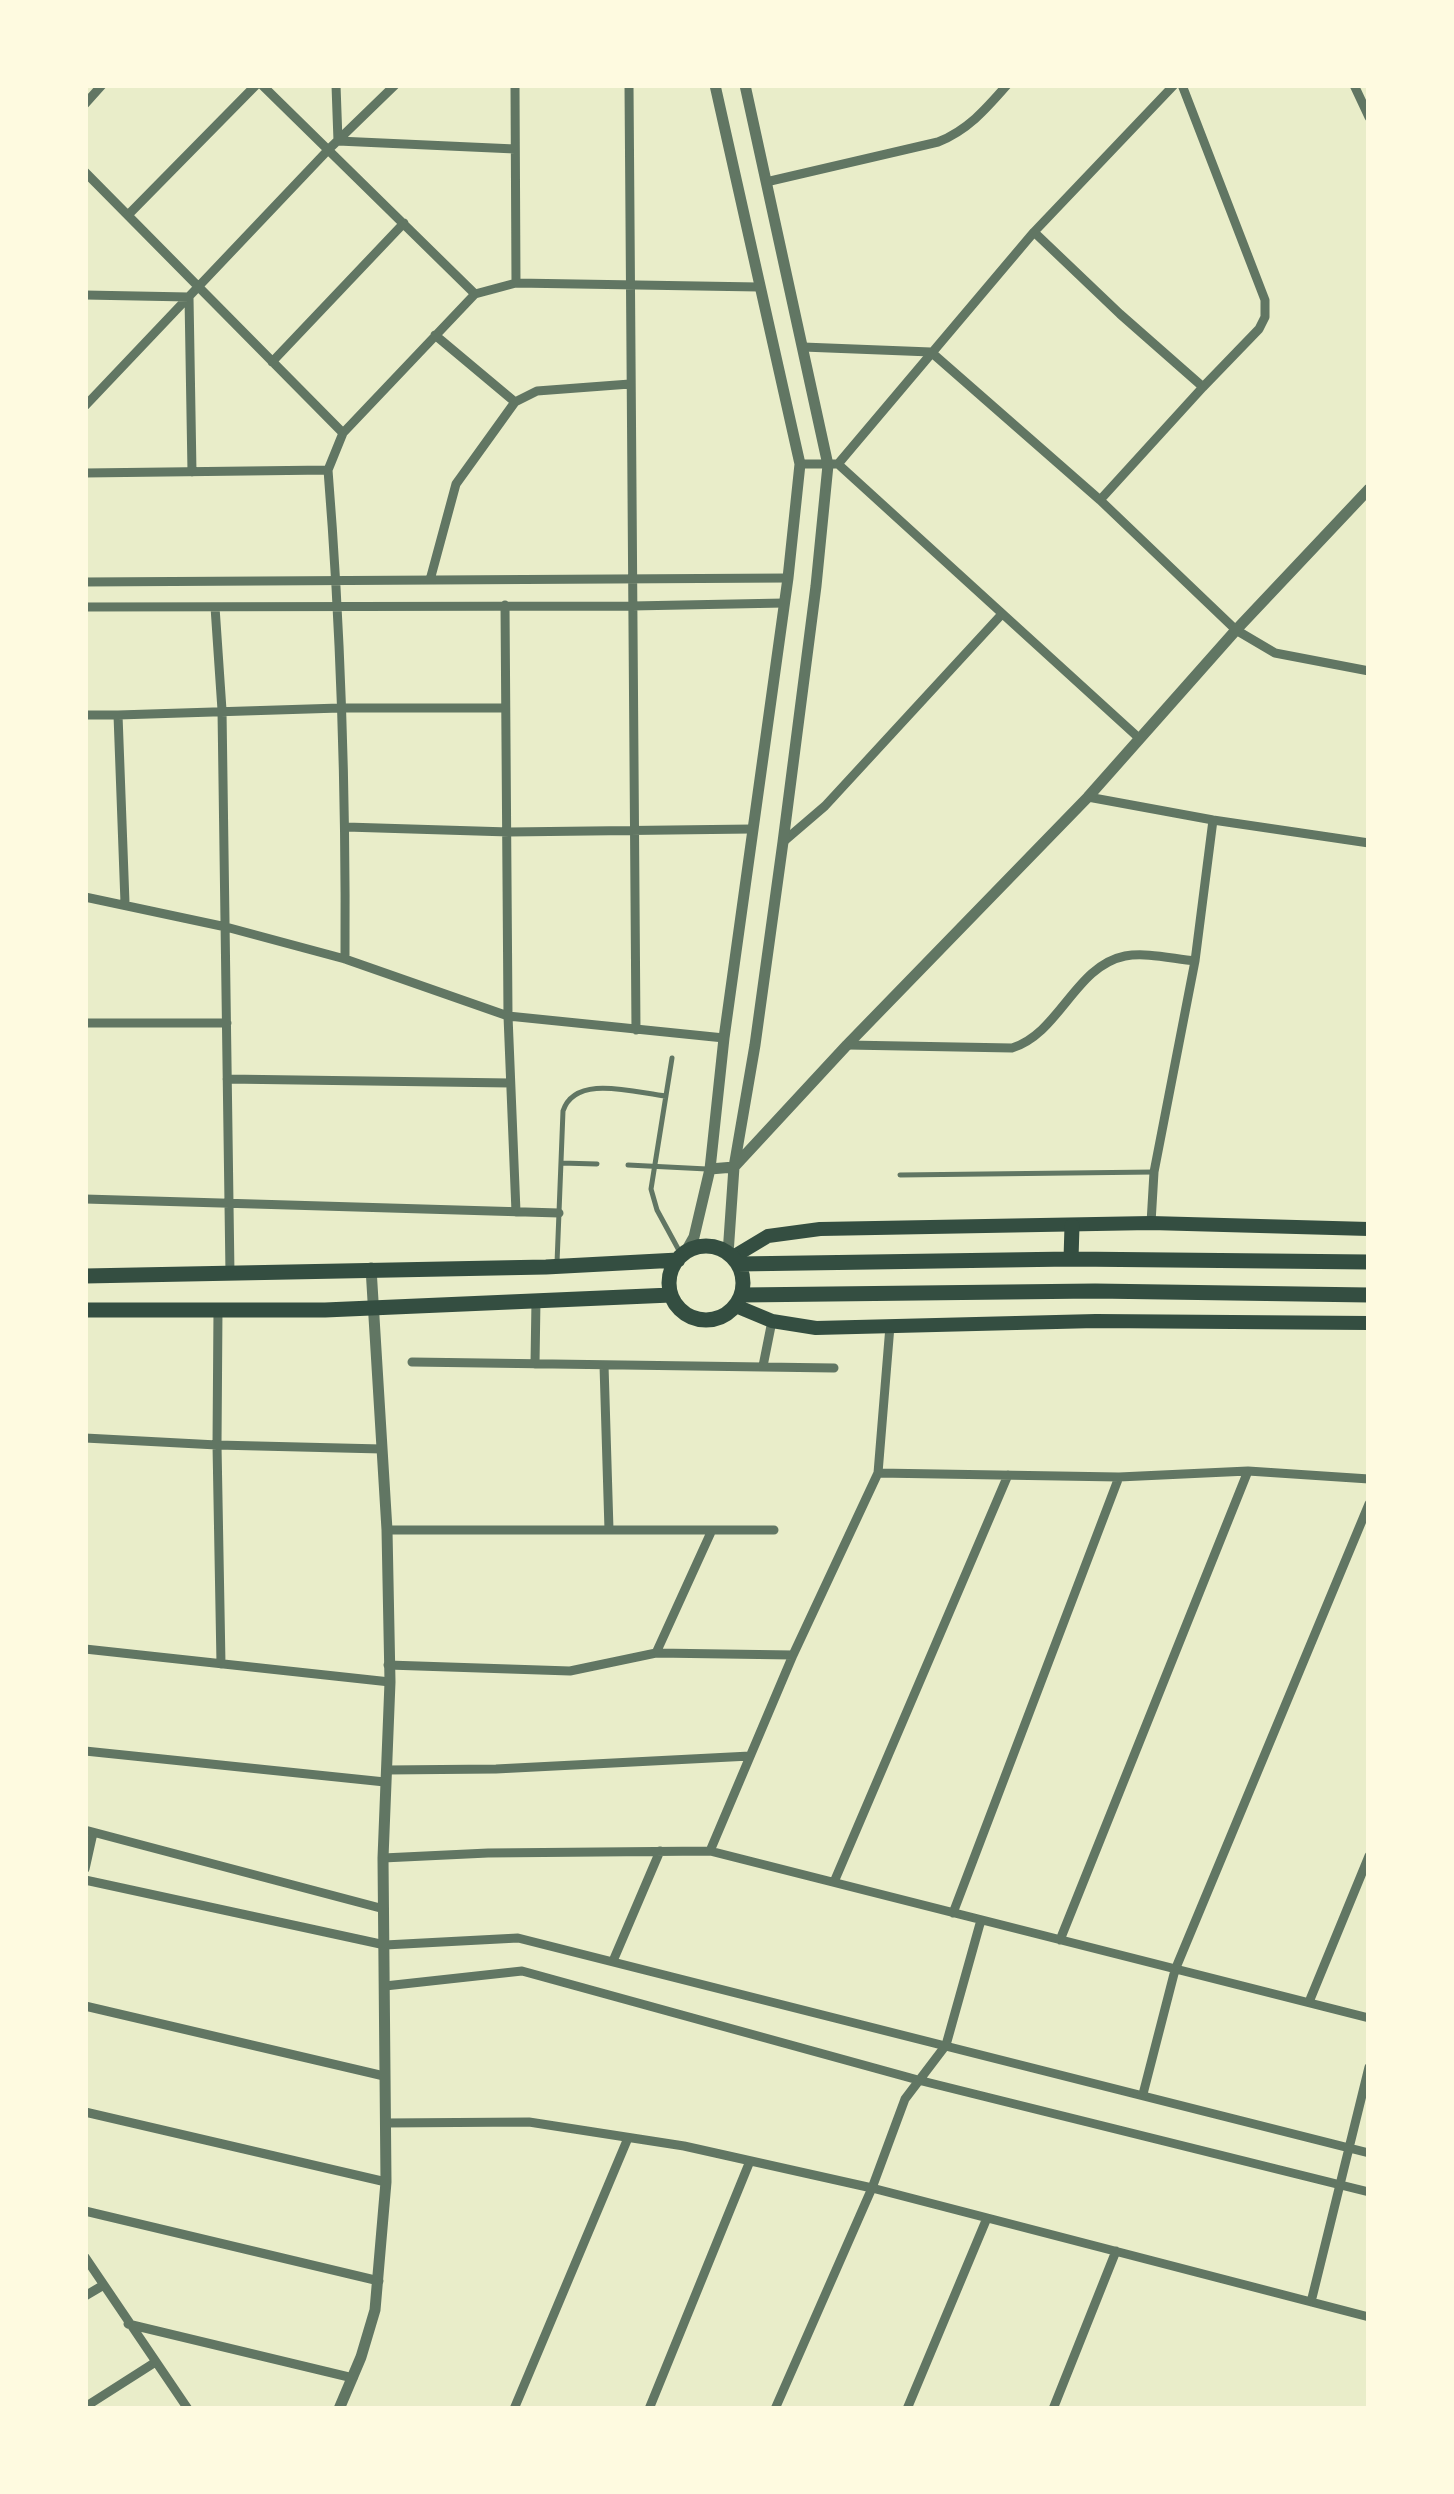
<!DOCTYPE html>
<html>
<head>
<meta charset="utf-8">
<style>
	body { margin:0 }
	#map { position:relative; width:1454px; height:2494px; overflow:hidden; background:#e9edc9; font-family:Barlow,sans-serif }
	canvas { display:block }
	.frame { position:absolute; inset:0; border:88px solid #fefae0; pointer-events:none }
</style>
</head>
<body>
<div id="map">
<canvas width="1454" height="2494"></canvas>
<div class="frame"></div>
</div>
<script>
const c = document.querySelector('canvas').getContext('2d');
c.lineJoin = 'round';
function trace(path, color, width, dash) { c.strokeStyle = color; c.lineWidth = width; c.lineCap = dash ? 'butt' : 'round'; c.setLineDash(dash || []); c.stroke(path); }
trace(new Path2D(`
	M 672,1058 L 651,1189 L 657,1210 L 682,1256
	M 561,1163 L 597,1164
	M 628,1165 L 707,1169
	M 900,1175 L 1154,1172
	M 557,1263 L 563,1111 C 575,1073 636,1093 666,1096`), '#617663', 5);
trace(new Path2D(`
	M 262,85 L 475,294
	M 336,85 L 338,141 L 515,149
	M 629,85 L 636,1030
	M 1354,85 L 1369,117
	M 85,104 L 102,85
	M 85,172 L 343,433
	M 766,182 L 938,142 C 968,130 986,109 1007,85
	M 128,215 L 256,85
	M 1034,232 L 1120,314 L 1203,387 L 1259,329 L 1265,317 L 1265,300 L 1182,85
	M 516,283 L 759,287
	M 85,295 L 189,297 L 192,472
	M 435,335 L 515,402
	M 803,347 L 931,352 L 1100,500 L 1236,630 L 1275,653 L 1369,671
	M 272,362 L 404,223
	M 85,406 L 329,149 L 395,85
	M 800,464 L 838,464 L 1140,739
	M 838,464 L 1034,232 L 1174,85
	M 328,470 L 343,433 L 475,294 L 516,283 L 515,85
	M 85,473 L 328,470 C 341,632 346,796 345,959
	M 1100,500 L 1203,387
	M 430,580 L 456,484 L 515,402 L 537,391 L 630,384
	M 85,582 L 788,578
	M 505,605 L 508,1016 L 516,1212
	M 85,607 L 632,606 L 784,603
	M 215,607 L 222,710 L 230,1274
	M 85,715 L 118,715
	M 1088,797 L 1213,820 L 1369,843
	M 346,827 L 509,832 L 752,829
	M 783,842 L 825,806 L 1002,614
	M 85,897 L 226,927 L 345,959 L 508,1016 L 724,1038
	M 125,903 L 118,715 L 340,708 L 505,708
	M 85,1023 L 227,1023
	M 847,1045 L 1012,1048 C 1060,1033 1075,966 1125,956 C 1147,952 1173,959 1195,961
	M 227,1079 L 510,1083
	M 85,1199 L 559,1213
	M 1151,1223 L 1154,1172 L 1195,961 L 1213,820
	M 218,1309 L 217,1445 L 221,1664
	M 412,1362 L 834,1368
	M 535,1364 L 536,1300
	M 604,1365 L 609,1530
	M 763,1366 L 772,1321
	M 85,1438 L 217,1445 L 382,1449
	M 878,1473 L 1119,1477 L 1248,1471 L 1369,1479
	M 387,1530 L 774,1530
	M 85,1649 L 390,1682
	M 656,1653 L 712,1530
	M 388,1665 L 570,1671 L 656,1653 L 793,1655
	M 85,1751 L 385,1782
	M 387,1770 L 496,1769 L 750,1756
	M 85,1830 L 384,1909
	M 710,1851 L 793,1655 L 878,1473 L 890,1326
	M 383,1858 L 488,1853 L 710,1851 L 1369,2018
	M 85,1869 L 93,1833
	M 85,1880 L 385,1945 L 518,1938 L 1369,2153
	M 834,1882 L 1008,1475
	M 953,1913 L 1119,1477
	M 1060,1940 L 1248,1471
	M 613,1961 L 660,1851
	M 385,1986 L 522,1971 L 918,2080 L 1369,2192
	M 1309,2002 L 1369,1856
	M 85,2006 L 384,2076
	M 1143,2094 L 1175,1970 L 1369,1504
	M 85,2112 L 386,2182
	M 385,2123 L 529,2122 L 684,2146 L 872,2188 L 1369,2317
	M 85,2211 L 379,2281
	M 85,2257 L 188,2409
	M 85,2296 L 102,2286
	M 1311,2302 L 1369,2067
	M 128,2324 L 353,2378
	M 85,2407 L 154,2363
	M 514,2409 L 628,2138
	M 649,2409 L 750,2161
	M 775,2409 L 872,2188 L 905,2099 L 946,2045 L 981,1920
	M 907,2409 L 987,2218
	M 1053,2409 L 1116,2251`), '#617663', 9);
trace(new Path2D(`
	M 710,1169 L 734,1167 L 847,1045 L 1088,797 L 1236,630 L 1369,489
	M 685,1253 L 694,1237 L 710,1169 L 724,1038 L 788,578 L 800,464 L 715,85
	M 728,1254 L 734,1167 L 755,1045 L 783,842 L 816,586 L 828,465 L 745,85
	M 339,2409 L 361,2357 L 375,2310 L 386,2182 L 383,1858 L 390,1682 L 387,1530 L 371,1268`), '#617663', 11);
trace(new Path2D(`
	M 733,1257 L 768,1236 L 820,1229 L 1151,1223 L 1369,1229
	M 736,1306 L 772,1321 L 816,1328 L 1096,1321 L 1369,1323`), '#344e41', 14);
trace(new Path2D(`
	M669 1283a37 37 0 1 1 74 0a37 37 0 1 1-74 0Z
	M 1071,1259 L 1072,1226
	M 738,1264 L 1071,1259 L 1369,1262
	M 85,1276 L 546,1267 L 678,1260
	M 742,1295 L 1095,1291 L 1369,1295
	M 85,1310 L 325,1310 L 671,1295`), '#344e41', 15);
</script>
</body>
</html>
